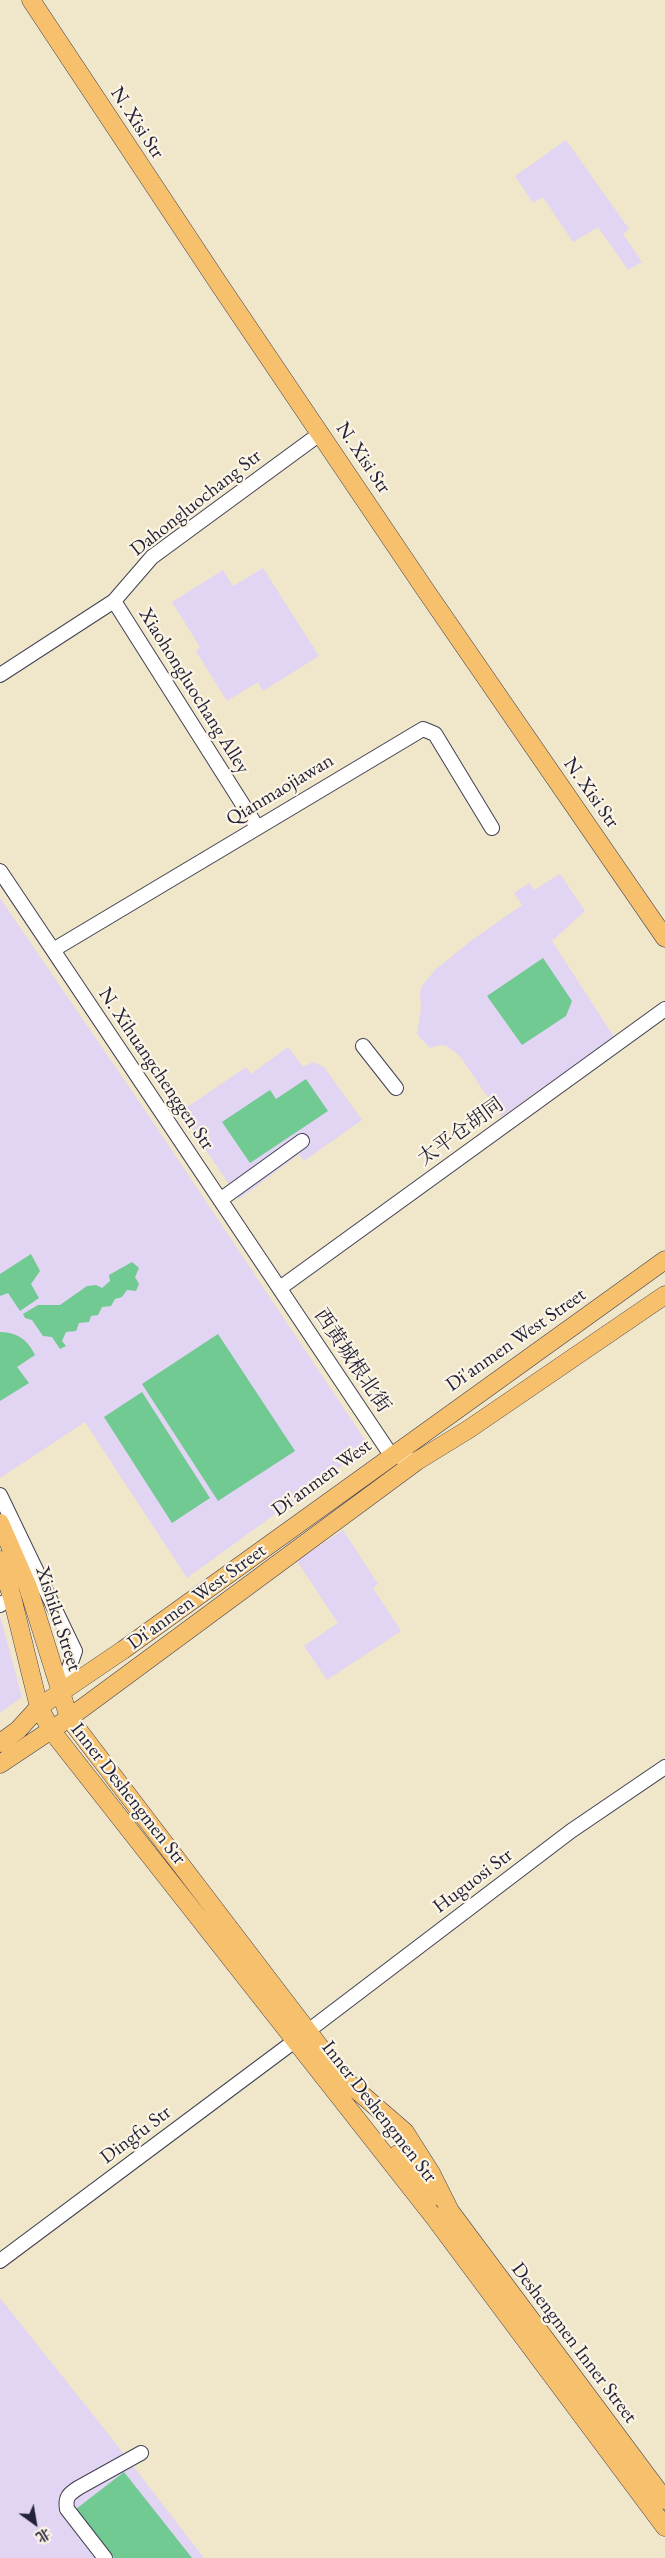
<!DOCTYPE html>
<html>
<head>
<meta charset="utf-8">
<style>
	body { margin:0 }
	#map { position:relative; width:665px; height:2558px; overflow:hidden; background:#f0e7cb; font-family:"EB Garamond","Noto Serif SC",serif }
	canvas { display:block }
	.north { position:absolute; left:10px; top:2498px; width:50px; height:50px; -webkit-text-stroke:4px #fcf5e5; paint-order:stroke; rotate:148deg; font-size:14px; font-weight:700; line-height:20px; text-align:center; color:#22223b }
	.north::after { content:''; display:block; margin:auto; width:18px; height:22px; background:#22223b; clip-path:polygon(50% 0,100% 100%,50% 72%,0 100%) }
</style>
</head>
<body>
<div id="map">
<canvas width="665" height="2558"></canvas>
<div class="north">北</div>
</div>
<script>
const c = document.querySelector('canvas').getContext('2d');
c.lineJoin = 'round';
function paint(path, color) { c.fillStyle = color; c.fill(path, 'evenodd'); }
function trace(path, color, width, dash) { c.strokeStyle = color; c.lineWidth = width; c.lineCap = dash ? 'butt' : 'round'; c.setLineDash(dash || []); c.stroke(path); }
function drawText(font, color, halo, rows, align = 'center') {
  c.font = font + ' "EB Garamond","Noto Serif SC",serif'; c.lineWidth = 4.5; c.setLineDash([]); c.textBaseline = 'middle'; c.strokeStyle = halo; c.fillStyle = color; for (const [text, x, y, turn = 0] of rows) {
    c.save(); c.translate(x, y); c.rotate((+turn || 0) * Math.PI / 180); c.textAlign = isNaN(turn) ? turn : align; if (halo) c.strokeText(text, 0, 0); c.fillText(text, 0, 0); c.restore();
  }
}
paint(new Path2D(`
	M 566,140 L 629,229 L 623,234 L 642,262 L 628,270 L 598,227 L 573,242 L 543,197 L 533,203 L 515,176 Z
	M 263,568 L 319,656 L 263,691 L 258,682 L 227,701 L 196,651 L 200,647 L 172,602 L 223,570 L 233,586 Z
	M 560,874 L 585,911 L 552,941 L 614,1037 L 501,1117 L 460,1056 L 447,1046 L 440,1045 L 430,1048 L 417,1034 L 421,1009 L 420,992 L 422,986 L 435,970 L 472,940 L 522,905 L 514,893 L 529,883 L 534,890 Z
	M 0,898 L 155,1125 L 369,1446 L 187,1578 L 85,1422 L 0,1478 Z
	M 288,1047 L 303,1067 L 313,1062 L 324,1067 L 362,1120 L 304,1161 L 299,1154 L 239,1199 L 180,1112 L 246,1067 L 251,1074 Z
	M 343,1530 L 378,1584 L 373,1588 L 401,1631 L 327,1680 L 304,1646 L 338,1623 L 297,1561 Z
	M 0,1616 L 22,1697 L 0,1713 Z
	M 0,2298 L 110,2436 L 204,2558 L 0,2558 Z`), '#e2d4f3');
paint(new Path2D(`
	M 543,958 L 572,1001 L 566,1016 L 522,1045 L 487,996 Z
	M 306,1079 L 328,1111 L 250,1163 L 222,1122 L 270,1090 L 276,1099 Z
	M 31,1254 L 40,1271 L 31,1284 L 39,1298 L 20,1311 L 8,1293 L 0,1296 L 0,1274 Z
	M 132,1262 L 139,1268 L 135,1277 L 139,1284 L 136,1291 L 127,1290 L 122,1297 L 115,1299 L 111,1306 L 102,1307 L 98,1315 L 91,1316 L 89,1322 L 79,1323 L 76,1331 L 66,1332 L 62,1341 L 66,1346 L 60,1349 L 52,1337 L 43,1336 L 32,1320 L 25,1318 L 23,1314 L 38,1305 L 60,1305 L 87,1286 L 96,1285 L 102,1288 L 110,1281 L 109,1275 Z
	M 0,1332 C 18,1333 27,1339 35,1355 L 17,1367 L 29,1383 L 0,1401 Z
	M 218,1334 L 295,1451 L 218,1501 L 142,1384 Z
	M 142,1392 L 210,1498 L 172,1523 L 104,1417 Z
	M 124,2472 L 192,2558 L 114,2558 L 76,2509 Z`), '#70ca91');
const minor = new Path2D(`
	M 114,601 L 257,827
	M 0,675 L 114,601 L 152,557 L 321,433
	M 0,871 L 391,1455 L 417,1461
	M 53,950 L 423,729 L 435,734 L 492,828
	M 363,1046 L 396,1088
	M 220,1200 L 302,1141
	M 280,1288 L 665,1009
	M 0,1495 L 75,1651 L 60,1694
	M 0,1605 L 12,1597 L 8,1589
	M 308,2031 L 571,1831 L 665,1767
	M 0,2261 L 296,2040
	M 105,2558 L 67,2509 C 65,2497 69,2494 78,2488 L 141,2453`);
const major = new Path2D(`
	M 31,0 L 219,284 L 424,588 L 665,938
	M 0,1523 L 28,1587 L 69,1718 L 345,2080 L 405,2132 L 431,2173 L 450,2211 L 665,2500
	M 0,1560 L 12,1597 L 39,1707 L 51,1730 L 437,2221 L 665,2527
	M 0,1743 L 18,1730 L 39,1707 L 123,1650 L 665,1260
	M 0,1764 L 69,1718 L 417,1461 L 469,1429 L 665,1295
	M 398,2154 L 436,2196`);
trace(minor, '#414051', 16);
trace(major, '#414051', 19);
trace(minor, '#fff', 14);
trace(major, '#f7c06c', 18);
drawText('20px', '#22223b', '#fcf5e5', [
	["N. Xisi Str",137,123,57],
	["N. Xisi Str",363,458,56],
	["Dahongluochang Str",196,503,-38],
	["Xiaohongluochang Alley",194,691,58],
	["Qianmaojiawan",280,790,-31],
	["N. Xisi Str",591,793,55],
	["N. Xihuangchenggen Str",156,1069,56],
	["太平仓胡同",461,1132,-36],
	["Di'anmen West Street",516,1340,-35],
	["西黄城根北街",352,1361,56],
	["Di'anmen West",322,1478,-36],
	["Di'anmen West Street",197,1597,-36],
	["Xishiku Street",58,1619,72],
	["Inner Deshengmen Str",128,1794,52],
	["Huguosi Str",473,1881,-37],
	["Inner Deshengmen Str",379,2112,52],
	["Dingfu Str",136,2135,-37],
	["Deshengmen Inner Street",574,2343,53]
]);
</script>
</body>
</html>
